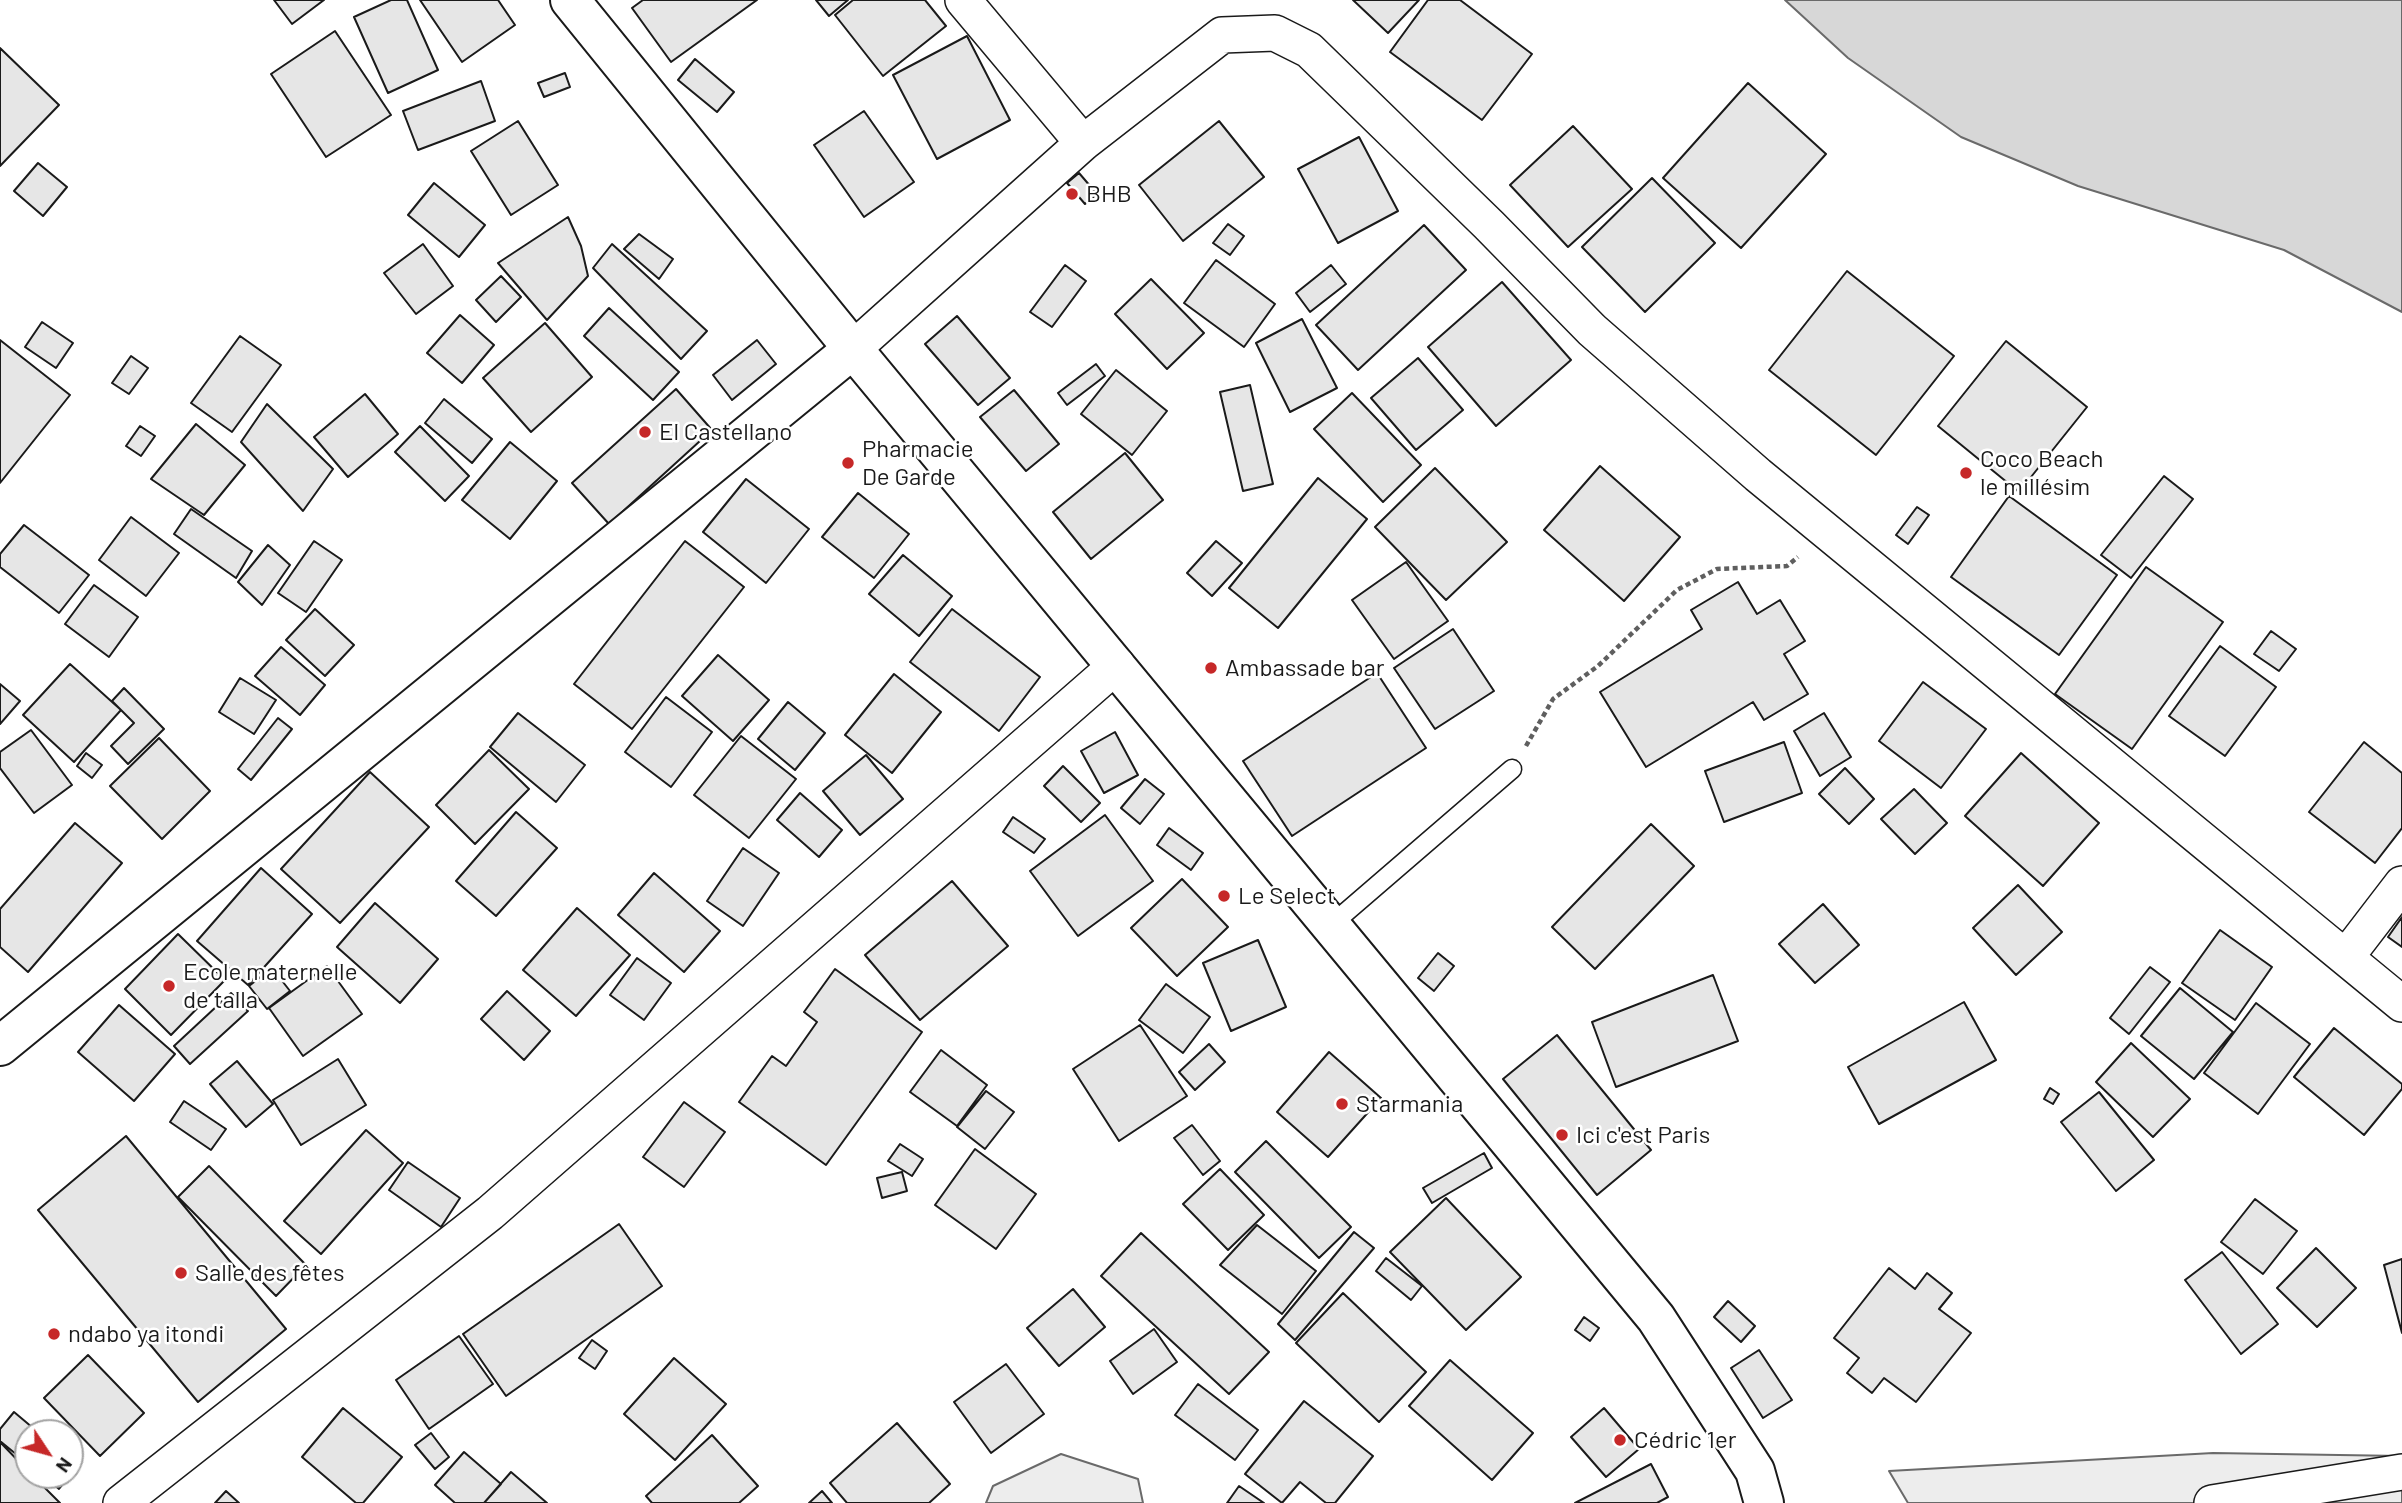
<!DOCTYPE html>
<html>
<head>
<meta charset="utf-8">
<style>
	body { margin:0 }
	#map { position:relative; width:2402px; height:1503px; overflow:hidden; background:#fff; font-family:Barlow,sans-serif }
	canvas { display:block }
	.north { position:absolute; left:14px; top:1419px; width:70px; height:70px; box-sizing:border-box; background:#fff; border:2px solid #a3a3a3; border-radius:50%; rotate:126deg; font-size:19px; font-weight:700; line-height:28px; text-align:center; color:#1a1a1a }
	.north::after { content:''; display:block; margin:auto; width:24px; height:32px; background:#c62828; clip-path:polygon(50% 0,100% 100%,50% 72%,0 100%) }
</style>
</head>
<body>
<div id="map">
<canvas width="2402" height="1503"></canvas>
<div class="north">N</div>
</div>
<script>
const c = document.querySelector('canvas').getContext('2d');
c.lineJoin = 'round';
function paint(path, color) { c.fillStyle = color; c.fill(path, 'evenodd'); }
function trace(path, color, width, dash) { c.strokeStyle = color; c.lineWidth = width; c.lineCap = dash ? 'butt' : 'round'; c.setLineDash(dash || []); c.stroke(path); }
function drawText(font, color, halo, rows, align = 'center') {
  c.font = font + ' Barlow,sans-serif'; c.lineWidth = 5; c.setLineDash([]); c.textBaseline = 'middle'; c.strokeStyle = halo; c.fillStyle = color; for (const [text, x, y, turn = 0] of rows) {
    c.save(); c.translate(x, y); c.rotate((+turn || 0) * Math.PI / 180); c.textAlign = isNaN(turn) ? turn : align; if (halo) c.strokeText(text, 0, 0); c.fillText(text, 0, 0); c.restore();
  }
}
const green = new Path2D(`
	M 2213,1453 L 2402,1456 L 2402,1503 L 1908,1503 L 1889,1471 Z
	M 1061,1454 L 1138,1479 L 1143,1503 L 986,1503 L 993,1486 Z`);
paint(green, '#ededed');
trace(green, '#6a6a6a', 2);
const water = new Path2D(`
	M 1785,0 L 2402,0 L 2402,312 L 2284,250 L 2078,186 L 1961,137 L 1848,58 Z`);
paint(water, '#d7d7d7');
trace(water, '#6a6a6a', 2);
const building = new Path2D(`
	M 274,0 L 324,0 L 292,24 Z
	M 391,0 L 407,0 L 438,70 L 388,93 L 354,17 Z
	M 420,0 L 498,0 L 515,25 L 462,62 Z
	M 643,0 L 757,0 L 671,62 L 632,8 Z
	M 816,0 L 848,0 L 829,16 Z
	M 853,0 L 925,0 L 946,26 L 883,76 L 835,15 Z
	M 1353,0 L 1419,0 L 1388,33 Z
	M 1428,0 L 1460,0 L 1532,54 L 1482,120 L 1390,52 Z
	M 335,31 L 391,115 L 326,157 L 271,74 Z
	M 967,36 L 1010,120 L 937,159 L 893,75 Z
	M 0,48 L 59,105 L 0,166 Z
	M 695,59 L 734,92 L 717,112 L 678,80 Z
	M 565,73 L 570,87 L 544,97 L 538,83 Z
	M 481,81 L 495,121 L 418,150 L 403,111 Z
	M 1748,83 L 1826,154 L 1741,248 L 1663,178 Z
	M 864,111 L 914,182 L 864,217 L 814,145 Z
	M 518,121 L 558,185 L 511,215 L 471,151 Z
	M 1219,121 L 1264,177 L 1183,241 L 1139,185 Z
	M 1573,126 L 1632,189 L 1568,247 L 1510,185 Z
	M 1359,137 L 1398,211 L 1338,243 L 1298,169 Z
	M 38,163 L 67,187 L 43,216 L 14,191 Z
	M 1079,173 L 1097,194 L 1085,204 L 1067,183 Z
	M 1652,178 L 1715,243 L 1645,312 L 1582,247 Z
	M 434,183 L 485,225 L 459,257 L 408,215 Z
	M 568,217 L 581,246 L 588,276 L 547,320 L 498,263 Z
	M 1228,224 L 1244,236 L 1230,255 L 1213,243 Z
	M 1424,225 L 1466,270 L 1358,370 L 1316,325 Z
	M 639,234 L 673,259 L 659,279 L 624,249 Z
	M 423,244 L 453,286 L 416,314 L 384,273 Z
	M 612,244 L 707,331 L 681,359 L 593,268 Z
	M 1216,260 L 1275,304 L 1244,347 L 1184,303 Z
	M 1065,265 L 1086,281 L 1052,327 L 1030,312 Z
	M 1331,265 L 1346,284 L 1310,312 L 1296,293 Z
	M 1847,271 L 1954,356 L 1876,455 L 1769,370 Z
	M 501,276 L 521,297 L 496,322 L 476,300 Z
	M 1151,279 L 1204,333 L 1167,369 L 1115,314 Z
	M 1502,282 L 1571,360 L 1496,426 L 1428,347 Z
	M 609,308 L 679,372 L 653,400 L 584,336 Z
	M 460,315 L 494,345 L 462,383 L 427,353 Z
	M 957,316 L 1010,378 L 978,405 L 925,344 Z
	M 1302,319 L 1337,388 L 1290,412 L 1256,343 Z
	M 42,322 L 73,343 L 56,368 L 25,347 Z
	M 545,323 L 592,377 L 531,432 L 483,378 Z
	M 240,336 L 281,365 L 232,432 L 191,403 Z
	M 0,340 L 70,395 L 0,483 Z
	M 757,340 L 776,364 L 732,400 L 713,375 Z
	M 2006,341 L 2087,407 L 2019,492 L 1938,426 Z
	M 131,356 L 148,368 L 129,394 L 112,383 Z
	M 1418,358 L 1463,410 L 1416,450 L 1371,398 Z
	M 1096,364 L 1105,376 L 1067,405 L 1058,393 Z
	M 1116,370 L 1167,411 L 1132,455 L 1081,414 Z
	M 1250,385 L 1273,484 L 1243,491 L 1220,392 Z
	M 676,389 L 712,430 L 609,524 L 572,483 Z
	M 1014,390 L 1059,444 L 1026,471 L 980,417 Z
	M 1352,393 L 1421,465 L 1383,502 L 1314,429 Z
	M 365,394 L 398,434 L 348,477 L 314,437 Z
	M 444,399 L 492,439 L 472,463 L 425,423 Z
	M 267,404 L 333,469 L 303,511 L 241,442 Z
	M 196,424 L 245,465 L 204,515 L 151,479 Z
	M 140,426 L 155,436 L 141,456 L 126,446 Z
	M 420,426 L 469,476 L 445,501 L 395,452 Z
	M 510,442 L 557,481 L 510,539 L 462,500 Z
	M 1125,453 L 1163,500 L 1091,559 L 1053,512 Z
	M 1600,466 L 1680,537 L 1624,601 L 1544,530 Z
	M 1435,468 L 1507,542 L 1446,600 L 1375,527 Z
	M 2164,476 L 2193,499 L 2131,578 L 2101,555 Z
	M 1318,478 L 1367,519 L 1278,628 L 1229,588 Z
	M 746,479 L 809,529 L 766,583 L 703,532 Z
	M 858,493 L 909,534 L 874,578 L 822,537 Z
	M 2009,496 L 2117,575 L 2059,655 L 1951,577 Z
	M 1917,507 L 1929,515 L 1908,544 L 1896,535 Z
	M 191,509 L 252,551 L 236,578 L 174,534 Z
	M 131,517 L 179,553 L 146,596 L 99,560 Z
	M 24,525 L 89,575 L 59,613 L 0,567 L 0,554 Z
	M 314,541 L 342,560 L 306,612 L 278,593 Z
	M 685,541 L 744,587 L 632,729 L 574,684 Z
	M 1216,541 L 1242,563 L 1212,596 L 1187,573 Z
	M 268,545 L 290,565 L 262,605 L 238,582 Z
	M 903,555 L 952,596 L 919,636 L 869,594 Z
	M 1406,562 L 1448,621 L 1394,659 L 1352,600 Z
	M 2146,567 L 2223,622 L 2132,749 L 2055,694 Z
	M 1738,582 L 1757,614 L 1780,600 L 1805,641 L 1784,654 L 1808,694 L 1764,720 L 1753,702 L 1646,767 L 1600,692 L 1702,629 L 1691,610 Z
	M 94,585 L 138,617 L 109,657 L 65,624 Z
	M 315,609 L 354,645 L 325,676 L 286,640 Z
	M 952,609 L 1040,677 L 999,731 L 910,662 Z
	M 1453,629 L 1494,691 L 1435,729 L 1394,668 Z
	M 2271,631 L 2296,649 L 2279,671 L 2254,654 Z
	M 2220,646 L 2276,687 L 2225,756 L 2169,716 Z
	M 281,647 L 325,685 L 300,715 L 255,676 Z
	M 718,655 L 769,700 L 733,741 L 682,696 Z
	M 70,664 L 121,710 L 74,762 L 23,715 Z
	M 1377,673 L 1426,748 L 1292,836 L 1243,761 Z
	M 894,674 L 941,712 L 892,773 L 845,735 Z
	M 240,678 L 276,700 L 254,734 L 219,712 Z
	M 1923,682 L 1986,729 L 1941,788 L 1879,741 Z
	M 0,684 L 20,701 L 0,724 Z
	M 124,688 L 164,729 L 128,764 L 111,746 L 134,723 L 112,701 Z
	M 666,697 L 712,732 L 671,787 L 625,752 Z
	M 788,702 L 825,733 L 795,770 L 758,739 Z
	M 518,713 L 585,765 L 556,802 L 490,747 Z
	M 1824,713 L 1851,757 L 1820,776 L 1794,731 Z
	M 278,718 L 292,729 L 251,780 L 238,769 Z
	M 31,730 L 72,785 L 34,813 L 0,768 L 0,752 Z
	M 1115,732 L 1138,775 L 1104,793 L 1081,751 Z
	M 741,736 L 796,779 L 749,838 L 694,795 Z
	M 159,738 L 210,791 L 162,839 L 110,786 Z
	M 1784,742 L 1802,793 L 1724,822 L 1705,771 Z
	M 2364,742 L 2402,773 L 2402,828 L 2375,863 L 2309,812 Z
	M 489,750 L 529,789 L 475,844 L 436,805 Z
	M 86,753 L 102,765 L 92,778 L 77,766 Z
	M 2021,753 L 2099,823 L 2043,886 L 1965,816 Z
	M 866,755 L 903,799 L 860,835 L 823,791 Z
	M 1063,766 L 1100,803 L 1081,822 L 1044,786 Z
	M 1845,768 L 1874,799 L 1849,824 L 1819,794 Z
	M 370,772 L 429,827 L 340,923 L 281,869 Z
	M 1145,779 L 1164,794 L 1140,824 L 1121,808 Z
	M 1914,789 L 1947,823 L 1915,854 L 1881,819 Z
	M 800,793 L 842,830 L 819,857 L 777,820 Z
	M 516,812 L 557,848 L 496,916 L 456,881 Z
	M 1105,815 L 1153,881 L 1078,936 L 1030,871 Z
	M 1013,817 L 1045,839 L 1034,853 L 1003,832 Z
	M 75,823 L 122,863 L 28,972 L 0,947 L 0,909 Z
	M 1651,824 L 1694,866 L 1595,969 L 1552,927 Z
	M 1169,828 L 1203,853 L 1191,870 L 1157,845 Z
	M 743,848 L 779,873 L 743,926 L 707,901 Z
	M 261,868 L 312,914 L 248,985 L 197,941 Z
	M 654,873 L 720,931 L 684,972 L 618,915 Z
	M 1182,879 L 1228,927 L 1177,976 L 1131,928 Z
	M 952,881 L 1008,946 L 920,1020 L 865,955 Z
	M 2018,885 L 2062,932 L 2016,975 L 1973,928 Z
	M 375,903 L 438,959 L 400,1003 L 337,947 Z
	M 1823,904 L 1859,945 L 1815,983 L 1779,944 Z
	M 577,908 L 630,955 L 576,1016 L 523,970 Z
	M 2402,917 L 2402,947 L 2388,937 Z
	M 2220,930 L 2272,967 L 2235,1020 L 2182,983 Z
	M 178,934 L 225,980 L 171,1035 L 125,989 Z
	M 1258,940 L 1286,1007 L 1231,1031 L 1203,963 Z
	M 1438,953 L 1454,966 L 1434,991 L 1418,978 Z
	M 637,958 L 671,983 L 644,1020 L 610,995 Z
	M 327,966 L 362,1014 L 303,1056 L 269,1008 Z
	M 2150,967 L 2170,982 L 2129,1034 L 2110,1018 Z
	M 272,968 L 290,991 L 267,1009 L 249,986 Z
	M 835,969 L 922,1032 L 826,1165 L 739,1102 L 772,1056 L 786,1066 L 817,1022 L 804,1012 Z
	M 1713,975 L 1738,1041 L 1616,1087 L 1592,1022 Z
	M 1166,984 L 1210,1017 L 1183,1053 L 1139,1020 Z
	M 2180,988 L 2233,1032 L 2194,1079 L 2141,1036 Z
	M 507,991 L 550,1031 L 524,1060 L 481,1019 Z
	M 231,993 L 248,1011 L 190,1064 L 174,1046 Z
	M 1964,1002 L 1996,1060 L 1879,1124 L 1848,1067 Z
	M 2256,1003 L 2310,1044 L 2258,1114 L 2204,1073 Z
	M 119,1005 L 175,1054 L 134,1101 L 78,1052 Z
	M 1140,1025 L 1187,1096 L 1119,1141 L 1073,1069 Z
	M 2334,1028 L 2402,1084 L 2402,1089 L 2364,1135 L 2294,1077 Z
	M 1557,1035 L 1651,1150 L 1597,1195 L 1503,1079 Z
	M 2131,1043 L 2190,1099 L 2153,1137 L 2096,1082 Z
	M 1209,1044 L 1225,1062 L 1195,1090 L 1179,1072 Z
	M 941,1050 L 987,1085 L 957,1126 L 910,1092 Z
	M 1329,1052 L 1381,1098 L 1328,1157 L 1277,1112 Z
	M 338,1059 L 366,1105 L 301,1145 L 273,1100 Z
	M 237,1061 L 273,1104 L 246,1127 L 210,1084 Z
	M 2050,1088 L 2059,1094 L 2053,1104 L 2044,1099 Z
	M 986,1091 L 1014,1112 L 985,1149 L 957,1127 Z
	M 2099,1092 L 2154,1160 L 2116,1191 L 2061,1122 Z
	M 184,1101 L 226,1129 L 211,1150 L 170,1122 Z
	M 684,1102 L 725,1132 L 684,1187 L 643,1157 Z
	M 1192,1125 L 1220,1161 L 1203,1175 L 1174,1138 Z
	M 366,1130 L 403,1163 L 321,1254 L 284,1221 Z
	M 126,1136 L 286,1329 L 198,1402 L 38,1210 Z
	M 1266,1141 L 1351,1227 L 1319,1258 L 1235,1172 Z
	M 900,1144 L 923,1159 L 912,1176 L 888,1161 Z
	M 975,1149 L 1036,1194 L 996,1249 L 935,1205 Z
	M 1484,1153 L 1492,1168 L 1432,1203 L 1423,1188 Z
	M 408,1162 L 460,1198 L 441,1227 L 389,1190 Z
	M 209,1166 L 306,1265 L 276,1296 L 178,1197 Z
	M 1220,1169 L 1264,1215 L 1228,1250 L 1183,1204 Z
	M 902,1172 L 907,1191 L 882,1198 L 877,1178 Z
	M 1446,1198 L 1521,1277 L 1466,1330 L 1390,1252 Z
	M 2255,1199 L 2297,1231 L 2263,1274 L 2221,1242 Z
	M 619,1224 L 662,1286 L 506,1396 L 463,1334 Z
	M 1257,1225 L 1316,1271 L 1282,1314 L 1220,1265 Z
	M 1354,1232 L 1374,1248 L 1295,1340 L 1278,1324 Z
	M 1141,1233 L 1269,1352 L 1229,1394 L 1101,1276 Z
	M 2316,1248 L 2356,1288 L 2317,1327 L 2277,1288 Z
	M 2222,1252 L 2278,1324 L 2241,1354 L 2185,1280 Z
	M 1386,1258 L 1422,1286 L 1411,1300 L 1376,1271 Z
	M 2402,1259 L 2402,1333 L 2384,1265 Z
	M 1889,1268 L 1915,1289 L 1927,1273 L 1952,1293 L 1939,1309 L 1971,1333 L 1916,1402 L 1884,1378 L 1872,1393 L 1847,1373 L 1859,1358 L 1834,1338 Z
	M 1073,1289 L 1105,1327 L 1059,1366 L 1027,1328 Z
	M 1343,1293 L 1426,1372 L 1379,1422 L 1296,1343 Z
	M 1728,1301 L 1755,1326 L 1741,1342 L 1714,1317 Z
	M 1584,1317 L 1599,1328 L 1590,1341 L 1575,1330 Z
	M 1154,1329 L 1177,1362 L 1133,1394 L 1110,1361 Z
	M 459,1336 L 493,1384 L 429,1429 L 396,1380 Z
	M 592,1340 L 607,1351 L 595,1369 L 579,1358 Z
	M 1759,1350 L 1792,1400 L 1763,1418 L 1731,1368 Z
	M 88,1355 L 144,1413 L 100,1456 L 44,1398 Z
	M 674,1358 L 726,1404 L 675,1460 L 624,1414 Z
	M 1450,1360 L 1533,1433 L 1492,1480 L 1409,1406 Z
	M 1006,1364 L 1044,1414 L 991,1453 L 954,1402 Z
	M 1198,1384 L 1258,1430 L 1235,1460 L 1175,1415 Z
	M 1304,1401 L 1373,1456 L 1335,1503 L 1326,1503 L 1300,1482 L 1282,1503 L 1245,1474 Z
	M 343,1408 L 402,1457 L 363,1503 L 356,1503 L 302,1457 Z
	M 1604,1408 L 1639,1449 L 1606,1477 L 1571,1437 Z
	M 14,1412 L 39,1433 L 28,1433 L 28,1464 L 0,1441 L 0,1429 Z
	M 897,1423 L 950,1484 L 929,1503 L 847,1503 L 830,1483 Z
	M 431,1433 L 449,1457 L 435,1469 L 415,1445 Z
	M 712,1435 L 758,1486 L 739,1503 L 652,1503 L 646,1496 Z
	M 0,1442 L 28,1471 L 28,1475 L 32,1475 L 60,1503 L 0,1503 Z
	M 464,1452 L 501,1484 L 484,1503 L 455,1503 L 435,1485 Z
	M 70,1458 L 78,1465 L 59,1489 L 42,1475 L 70,1475 Z
	M 1651,1464 L 1668,1497 L 1657,1503 L 1575,1503 Z
	M 511,1472 L 547,1503 L 484,1503 Z
	M 1239,1486 L 1264,1503 L 1227,1503 Z
	M 226,1491 L 239,1503 L 215,1503 Z
	M 822,1491 L 832,1503 L 809,1503 Z`);
paint(building, '#e6e6e6');
trace(building, '#1a1a1a', 2);
const service = new Path2D(`
	M 1331,925 L 1512,769`);
const minor = new Path2D(`
	M 963,0 L 1083,143
	M 853,349 L 1083,143 L 1222,35 L 1275,33 L 1309,50 L 1489,225 L 1592,330 L 1758,475 L 2402,1004
	M 2346,957 L 2402,884
	M 121,1503 L 490,1213 L 1117,665
	M 2212,1503 L 2402,1472`);
const tertiary = new Path2D(`
	M 0,1046 L 853,349`);
const trunk = new Path2D(`
	M 570,0 L 853,349 L 1656,1318 L 1755,1471 L 1764,1503`);
trace(service, '#1a1a1a', 21);
trace(minor, '#1a1a1a', 38);
trace(tertiary, '#1a1a1a', 42);
trace(trunk, '#1a1a1a', 42);
trace(new Path2D(`
	M 1526,746 L 1553,699 L 1598,666 L 1677,590 L 1717,569 L 1787,566 L 1798,557`), '#5f5f5f', 4.5, [5, 3.5]);
trace(service, '#fff', 18);
trace(minor, '#fff', 35);
trace(tertiary, '#fff', 38);
trace(trunk, '#fff', 38);
for (const [x, y, r, color] of [
	[1072,194,7,"#c62828"],
	[645,432,7,"#c62828"],
	[848,463,7,"#c62828"],
	[1966,473,7,"#c62828"],
	[1211,668,7,"#c62828"],
	[1224,896,7,"#c62828"],
	[169,986,7,"#c62828"],
	[1342,1104,7,"#c62828"],
	[1562,1135,7,"#c62828"],
	[181,1273,7,"#c62828"],
	[54,1334,7,"#c62828"],
	[1620,1440,7,"#c62828"]
]) { const dot = new Path2D(); dot.arc(x, y, r, 0, 2 * Math.PI); c.fillStyle = color; c.fill(dot); trace(dot, '#fff', 2.5); }
drawText('24px', '#1a1a1a', '#fff', [
	["BHB",1086,194],
	["El Castellano",659,432],
	["Pharmacie",862,449],
	["De Garde",862,477],
	["Coco Beach",1980,459],
	["le millésim",1980,487],
	["Ambassade bar",1225,668],
	["Le Select",1238,896],
	["Ecole maternelle",183,972],
	["de talla",183,1000],
	["Starmania",1356,1104],
	["Ici c'est Paris",1576,1135],
	["Salle des fêtes",195,1273],
	["ndabo ya itondi",68,1334],
	["Cédric 1er",1634,1440]
], 'left');
</script>
</body>
</html>
